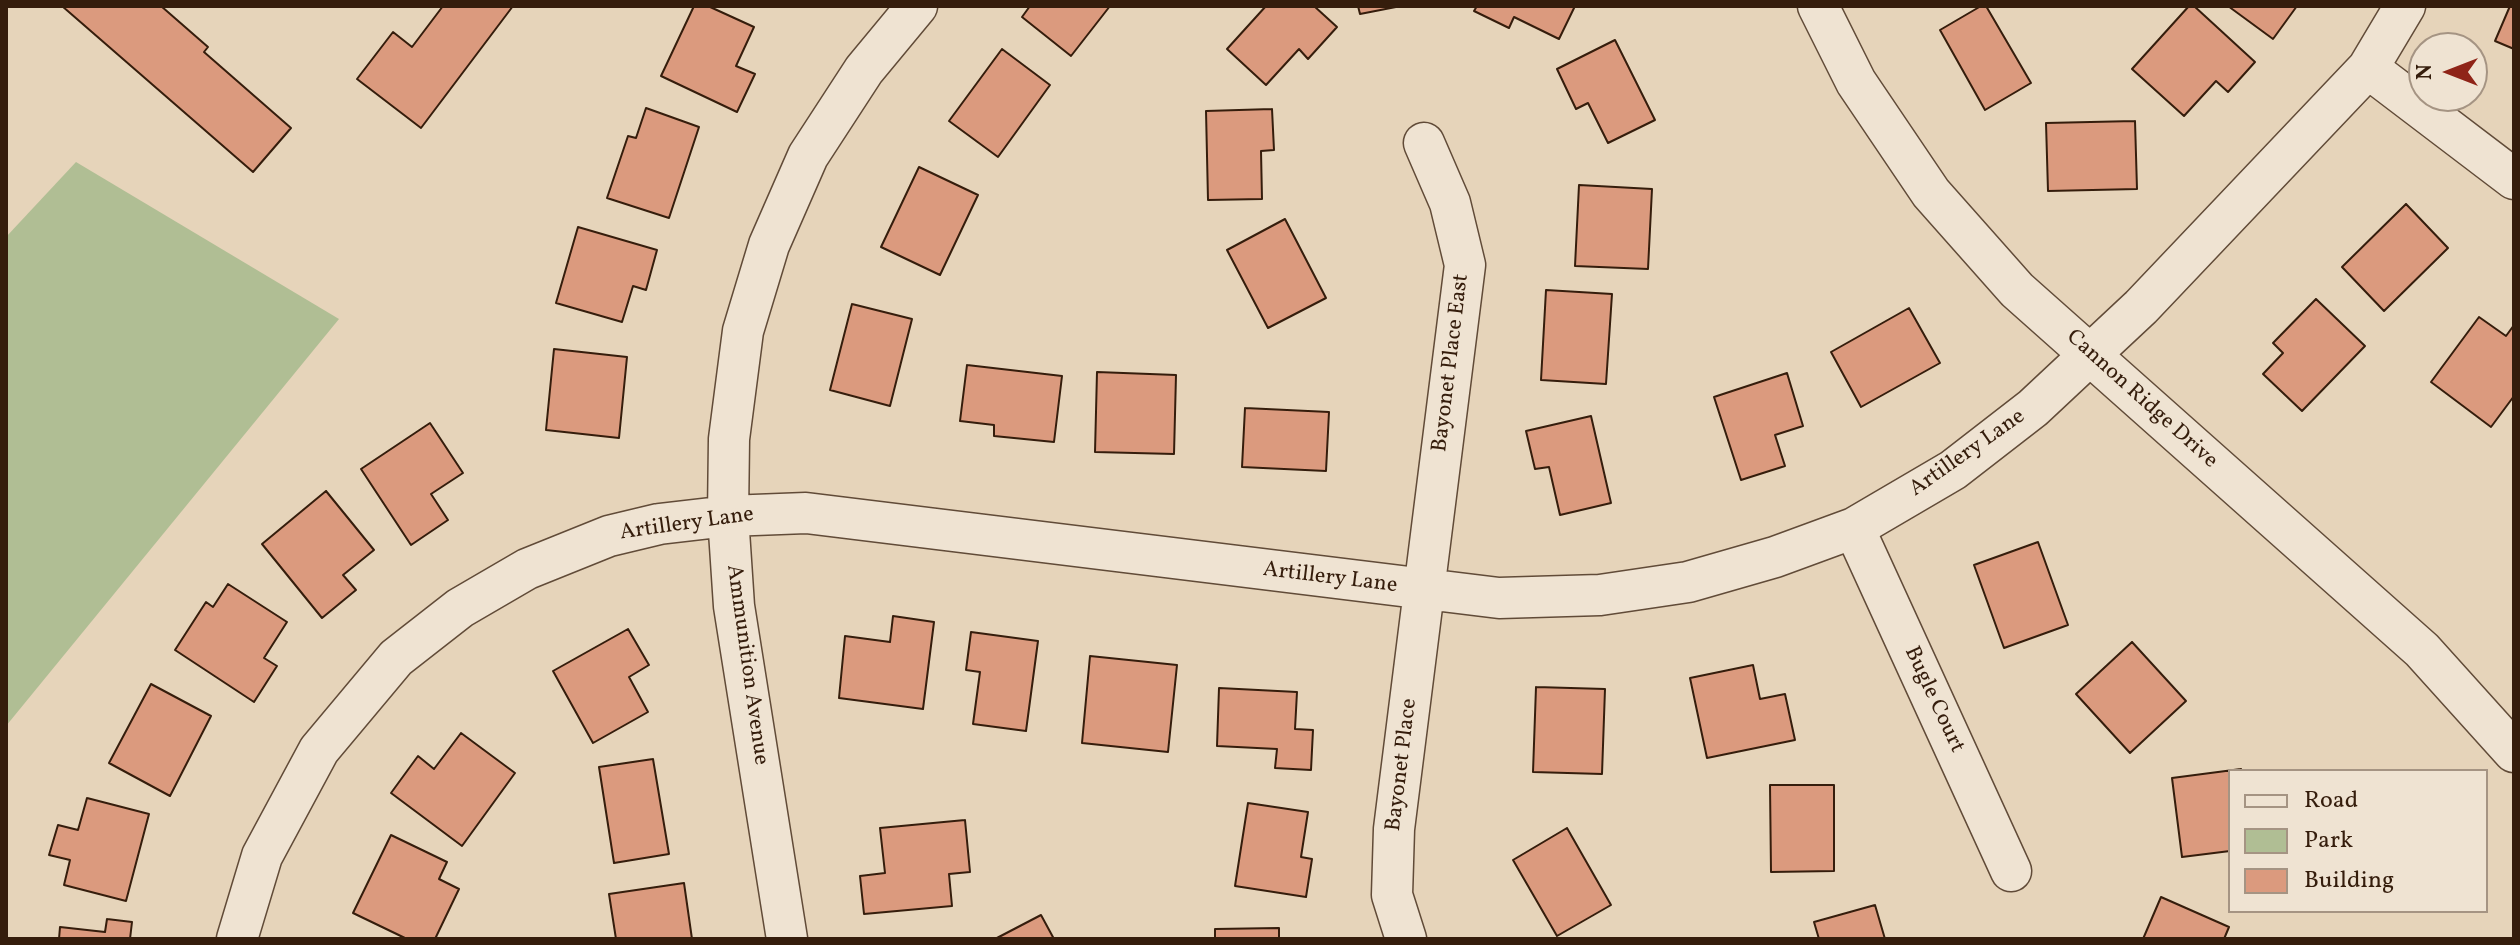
<!DOCTYPE html>
<html>
<head>
<meta charset="utf-8">
<style>
	body { margin:0 }
	#map { position:relative; width:2520px; height:945px; overflow:hidden; background:#e6d4ba; font-family:Vollkorn,serif }
	canvas { display:block }
	.frame { position:absolute; inset:0; border:8px solid #351d0c; pointer-events:none }
	.legend { position:absolute; left:2228px; top:769px; width:260px; height:144px; box-sizing:border-box; background:#efe3d2; border:2px solid #a59483; margin:0; padding:10px 14px; list-style:none; font-size:24px; color:#351d0c }
	.legend li { display:flex; align-items:center; gap:16px; height:40px }
	.legend b { width:40px; border:2px solid #a59483 }
	.north { position:absolute; left:2408px; top:32px; width:80px; height:80px; box-sizing:border-box; background:#efe3d2; border:2px solid #a59483; border-radius:50%; rotate:270deg; font-size:22px; font-weight:700; line-height:32px; text-align:center; color:#351d0c }
	.north::after { content:''; display:block; margin:auto; width:28px; height:36px; background:#8f2418; clip-path:polygon(50% 0,100% 100%,50% 72%,0 100%) }
</style>
</head>
<body>
<div id="map">
<canvas width="2520" height="945"></canvas>
<div class="frame"></div>
<ul class="legend">
<li><b style="height:10px;background:#efe3d2"></b>Road</li>
<li><b style="height:22px;background:#b0be94"></b>Park</li>
<li><b style="height:22px;background:#db9a7e"></b>Building</li>
</ul>
<div class="north">N</div>
</div>
<script>
const ctx = document.querySelector('canvas').getContext('2d');
ctx.lineJoin = 'round';
function fillPath(path, color) { ctx.fillStyle = color; ctx.fill(path, 'evenodd'); }
const shape = rows => new Path2D(rows.map(r => 'M' + r).join(''));
function trace(path, color, width, dash) { ctx.strokeStyle = color; ctx.lineWidth = width; ctx.lineCap = dash ? 'butt' : 'round'; ctx.setLineDash(dash || []); ctx.stroke(path); }
function write(font, color, halo, rows, align = 'center') {
  ctx.font = font + ' Vollkorn,serif'; ctx.lineWidth = 7; ctx.setLineDash([]); ctx.textBaseline = 'middle'; ctx.strokeStyle = halo; ctx.fillStyle = color; for (const [text, x, y, turn = 0] of rows) {
    ctx.save(); ctx.translate(x, y); ctx.rotate((+turn || 0) * Math.PI / 180); ctx.textAlign = isNaN(turn) ? turn : align; if (halo) ctx.strokeText(text, 0, 0); ctx.fillText(text, 0, 0); ctx.restore();
  }
}
fillPath(shape([
	[76,162,339,319,6,726,6,237]
]), '#b0be94');
const building = shape([
	[62,6,161,6,208,47,204,52,291,128,253,172,62,6],
	[443,6,513,6,421,128,357,79,393,32,412,47,443,6],
	[694,6,708,6,754,27,736,66,755,74,737,112,661,76,694,6],
	[1030,6,1110,6,1071,56,1022,17,1030,6],
	[1266,6,1314,6,1337,27,1308,59,1299,49,1266,85,1227,49,1266,6],
	[1358,6,1401,6,1360,14,1358,6],
	[1477,6,1575,6,1559,39,1514,17,1509,28,1474,11,1477,6],
	[1981,6,1986,6,2031,83,1985,110,1940,30,1981,6],
	[2189,6,2194,6,2255,62,2228,92,2216,81,2184,116,2132,69,2189,6],
	[2228,6,2297,6,2273,39,2228,6],
	[2510,6,2514,6,2514,49,2495,41,2510,6],
	[1615,40,1655,120,1608,143,1588,103,1576,109,1557,69,1615,40],
	[1002,49,1050,85,998,157,949,121,1002,49],
	[646,108,699,127,669,218,607,198,628,136,636,138,646,108],
	[1272,109,1274,150,1261,151,1262,199,1208,200,1206,111,1272,109],
	[2135,121,2137,189,2048,191,2046,123,2135,121],
	[919,167,978,195,940,275,881,247,919,167],
	[1579,185,1652,189,1648,269,1575,266,1579,185],
	[2406,204,2448,248,2384,311,2342,267,2406,204],
	[1285,219,1326,298,1268,328,1227,250,1285,219],
	[578,227,657,250,646,290,633,286,622,322,556,303,578,227],
	[1546,290,1612,294,1606,384,1541,380,1546,290],
	[2316,299,2365,346,2302,411,2263,374,2283,353,2273,343,2316,299],
	[852,304,912,319,890,406,830,390,852,304],
	[1909,308,1940,363,1861,407,1831,352,1909,308],
	[2479,317,2506,336,2514,325,2514,396,2491,427,2431,382,2479,317],
	[554,349,627,357,619,438,546,430,554,349],
	[967,365,1062,376,1054,442,994,436,994,425,960,421,967,365],
	[1097,372,1176,375,1174,454,1095,452,1097,372],
	[1787,373,1803,426,1775,435,1785,466,1741,480,1714,397,1787,373],
	[1245,408,1329,412,1326,471,1242,467,1245,408],
	[1591,416,1611,503,1560,515,1549,467,1535,469,1526,431,1591,416],
	[430,423,463,473,431,494,448,520,411,545,361,469,430,423],
	[326,491,374,550,343,575,356,590,322,618,262,544,326,491],
	[2038,542,2068,625,2004,648,1974,565,2038,542],
	[228,584,287,622,264,658,277,666,254,702,175,650,206,602,213,607,228,584],
	[893,616,934,622,923,709,839,698,845,636,890,642,893,616],
	[628,629,649,665,629,677,648,712,593,743,553,671,628,629],
	[971,632,1038,641,1026,731,973,724,980,672,966,670,971,632],
	[2132,642,2186,701,2130,753,2076,694,2132,642],
	[1090,656,1177,665,1168,752,1082,743,1090,656],
	[1753,665,1760,699,1785,694,1795,740,1707,758,1690,678,1753,665],
	[151,684,211,716,170,796,109,763,151,684],
	[1536,687,1605,689,1602,774,1533,772,1536,687],
	[1219,688,1297,692,1295,729,1313,730,1311,770,1275,768,1277,749,1217,746,1219,688],
	[461,733,515,773,462,846,391,793,418,756,434,769,461,733],
	[653,759,669,854,614,863,599,767,653,759],
	[2241,769,2242,771,2230,771,2230,851,2182,857,2172,778,2241,769],
	[1770,785,1834,785,1834,871,1771,872,1770,785],
	[87,798,149,814,126,901,64,885,70,860,49,855,58,825,78,830,87,798],
	[1248,803,1308,812,1301,857,1312,859,1306,897,1235,886,1248,803],
	[965,820,970,872,949,874,952,906,864,914,860,876,885,873,880,828,965,820],
	[1567,828,1611,905,1557,936,1513,860,1567,828],
	[391,835,447,862,439,879,459,889,435,939,407,939,353,913,391,835],
	[684,883,692,939,616,939,609,894,684,883],
	[2161,897,2229,927,2224,939,2143,939,2161,897],
	[1875,905,1885,939,1819,939,1814,922,1875,905],
	[1041,915,1054,939,995,939,1041,915],
	[107,919,132,922,130,939,59,939,60,927,105,932,107,919],
	[1279,928,1279,939,1215,939,1215,929,1279,928]
]);
fillPath(building, '#db9a7e');
trace(building, '#351d0c', 2);
const street = shape([
	[1818,6,1856,82,1931,193,2017,290,2422,650,2514,752],
	[2368,68,2514,179],
	[1854,528,2011,871],
	[237,939,262,856,319,750,396,658,460,608,527,569,609,536,659,524,728,516,806,513,1499,598,1600,595,1688,582,1775,557,1854,528,1953,470,2033,408,2141,307,2368,68,2405,6],
	[787,939,734,606,728,516,729,439,743,331,769,245,808,156,864,70,917,6],
	[1406,939,1392,895,1394,829,1465,265,1450,203,1424,143]
]);
trace(street, '#614b38', 43);
trace(street, '#efe3d2', 40);
write('22px', '#351d0c', '#efe3d2', [
	["Bayonet Place East",1452,363,-83],
	["Cannon Ridge Drive",2141,400,42],
	["Artillery Lane",1968,454,-35],
	["Artillery Lane",687,525,-8],
	["Artillery Lane",1330,579,7],
	["Ammunition Avenue",746,665,82],
	["Bugle Court",1933,700,65],
	["Bayonet Place",1403,765,-83]
]);
</script>
</body>
</html>
